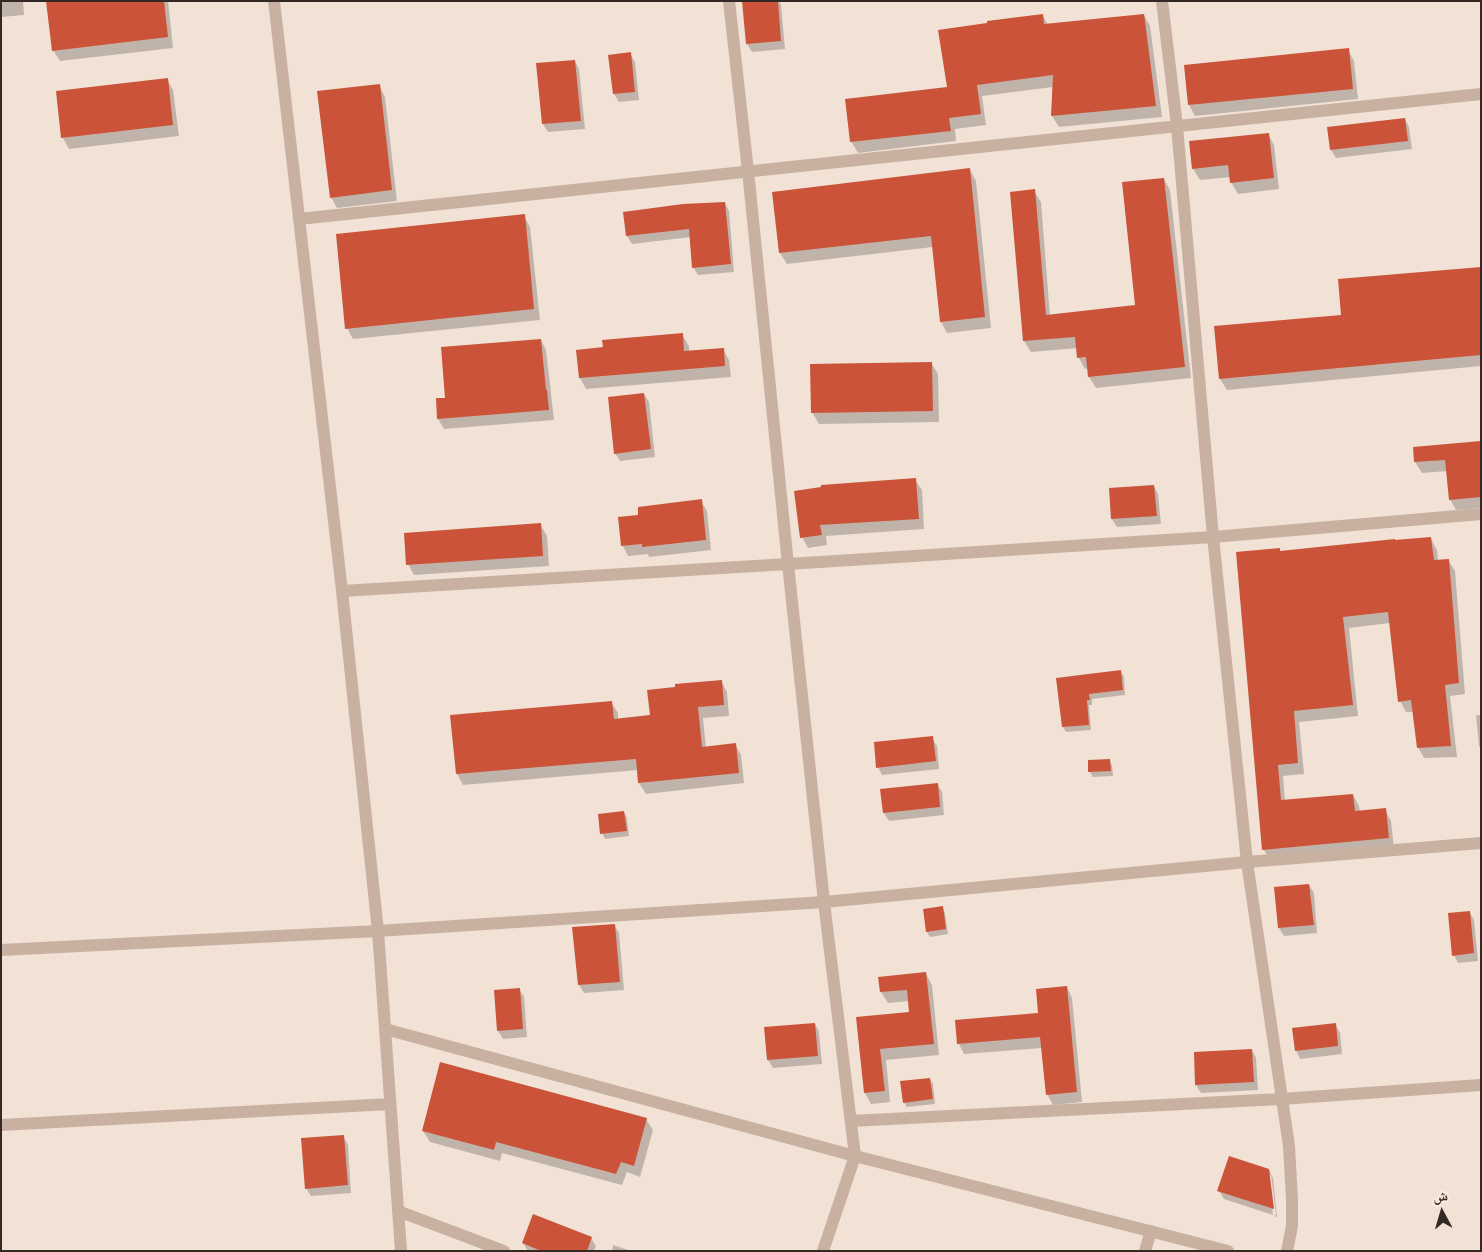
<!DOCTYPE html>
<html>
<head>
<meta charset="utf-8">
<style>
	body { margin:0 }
	#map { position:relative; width:1482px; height:1252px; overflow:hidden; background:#f1e2d5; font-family:"Fira Sans Condensed","Noto Naskh Arabic",sans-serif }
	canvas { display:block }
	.frame { position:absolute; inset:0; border:2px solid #332824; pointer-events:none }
	.north { position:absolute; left:1417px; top:1187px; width:50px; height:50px; -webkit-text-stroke:4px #f9ece1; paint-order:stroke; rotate:354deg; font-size:14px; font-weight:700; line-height:20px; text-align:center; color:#332824 }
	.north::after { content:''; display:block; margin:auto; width:18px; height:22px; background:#332824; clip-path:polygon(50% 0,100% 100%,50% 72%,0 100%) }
</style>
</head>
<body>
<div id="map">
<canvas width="1482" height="1252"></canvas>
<div class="frame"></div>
<div class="north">ش</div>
</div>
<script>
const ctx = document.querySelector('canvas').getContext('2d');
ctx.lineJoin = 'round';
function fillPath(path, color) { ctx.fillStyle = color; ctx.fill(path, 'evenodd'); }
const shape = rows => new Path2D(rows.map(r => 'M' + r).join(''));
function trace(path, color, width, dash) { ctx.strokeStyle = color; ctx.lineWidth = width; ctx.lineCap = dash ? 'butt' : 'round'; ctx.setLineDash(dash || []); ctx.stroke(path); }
fillPath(shape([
	[1,1,23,1,24,15,1,17],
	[47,1,168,1,173,48,60,61,53,50],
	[743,1,779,1,781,5,785,49,752,52,747,44],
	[1144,15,1150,26,1162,117,1059,127,1052,116,1053,87,982,96,986,125,955,129,956,141,858,153,851,141,948,88,989,24,1043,16,1048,25],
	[1348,50,1354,61,1358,99,1195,116,1189,105],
	[630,54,635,62,639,100,619,102,614,94],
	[575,61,579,69,585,129,548,132,543,124],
	[167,79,173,90,179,136,69,149,63,138],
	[379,85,385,97,397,201,337,208,331,197],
	[1405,119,1409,127,1412,149,1336,158,1331,150],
	[1268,134,1274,145,1279,189,1238,194,1231,182,1231,177,1200,180,1193,169],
	[970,170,976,181,991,328,947,333,941,322,933,247,787,264,780,253],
	[1164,179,1170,190,1191,378,1096,388,1089,377,1088,368,1085,369,1079,358,1078,348,1031,352,1024,341,1034,191,1041,202,1050,316,1136,306],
	[725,203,729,211,734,272,698,275,693,267,691,237,632,244,627,236,624,213],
	[524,216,530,227,540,320,353,339,347,328],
	[1481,268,1481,366,1227,390,1220,379,1342,317],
	[682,335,689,346,689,352,723,349,729,360,731,377,586,389,580,378,604,348],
	[541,340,546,350,554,420,444,429,438,419,446,399],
	[931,363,938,374,939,422,819,424,812,412],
	[644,394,649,402,655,457,620,461,615,453],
	[1481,442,1481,508,1456,510,1450,499,1448,471,1422,473,1415,462,1414,448],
	[915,480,922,490,924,529,826,536,827,545,808,548,802,537,796,492],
	[1154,486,1158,494,1161,524,1117,527,1112,519,1110,489],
	[701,501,707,511,711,550,649,557,648,554,628,556,623,546,620,518,640,516],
	[540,524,547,536,549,566,414,575,408,564],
	[1431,539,1437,550,1438,561,1448,560,1455,571,1465,694,1450,696,1457,757,1424,758,1418,747,1414,712,1406,712,1400,701,1390,623,1349,628,1358,716,1299,722,1304,774,1283,776,1285,801,1353,795,1359,806,1360,812,1385,809,1391,821,1394,849,1270,861,1264,850,1279,549,1281,552],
	[1121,672,1124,677,1125,695,1092,699,1092,705,1089,705,1091,730,1066,732,1063,727,1058,679],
	[721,681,727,692,729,716,703,718,706,748,735,744,741,755,744,783,646,794,639,783,638,770,463,785,457,774,452,716,611,702,618,713,618,720,651,716],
	[1476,715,1481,715,1481,750,1479,746],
	[932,738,937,746,939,769,882,775,878,767],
	[1109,760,1112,765,1113,776,1093,777,1090,772,1089,761],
	[937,784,942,792,944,815,889,821,884,813],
	[624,812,627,818,629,836,605,839,602,833],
	[1309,885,1314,893,1317,933,1284,936,1279,928,1275,889],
	[942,908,945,913,948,934,930,937,927,932,924,910],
	[1469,912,1474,920,1478,961,1458,963,1454,955],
	[614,925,619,933,624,990,584,993,579,985,574,928],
	[926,974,932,985,939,1055,886,1060,890,1102,871,1104,865,1093,857,1018,910,1013,909,1001,888,1003,881,992],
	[1067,987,1072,998,1082,1102,1053,1105,1047,1094,1042,1048,964,1054,959,1044,1039,1014],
	[519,989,524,997,527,1037,503,1039,498,1031,495,991],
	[815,1024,819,1032,822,1064,773,1068,768,1060],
	[1335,1024,1340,1033,1342,1054,1300,1059,1296,1050],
	[1252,1050,1256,1058,1258,1090,1201,1093,1196,1085],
	[930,1079,933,1084,935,1104,907,1107,904,1102],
	[646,1119,653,1130,640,1177,627,1172,622,1185,502,1153,500,1161,430,1142,423,1131],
	[343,1136,348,1145,351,1193,311,1196,306,1188],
	[1269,1170,1273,1178,1277,1217,1274,1216,1276,1215,1271,1175,1269,1175,1273,1215,1224,1199,1219,1191],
	[591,1238,596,1246,594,1251,528,1251,523,1243],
	[613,1245,631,1251,612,1251]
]), '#0003');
fillPath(shape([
	[46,1,164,1,168,37,52,51],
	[742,1,778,1,781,41,746,44],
	[1043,14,1044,24,1144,14,1156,106,1051,116,1053,75,977,85,981,114,949,118,951,131,850,142,845,99,947,87,938,30,987,23,987,21],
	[1349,48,1353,89,1188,105,1184,65],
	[631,52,635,92,613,94,608,55],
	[575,60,581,121,542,124,536,63],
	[168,78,173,125,61,138,56,91],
	[380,84,392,190,330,198,317,91],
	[1405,118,1408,141,1330,150,1327,127],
	[1269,133,1274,178,1230,183,1228,165,1192,169,1189,141],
	[970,168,985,317,940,322,931,236,779,253,772,192],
	[1164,178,1185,367,1088,377,1086,357,1077,358,1075,337,1023,341,1010,192,1035,189,1046,315,1135,305,1122,182],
	[725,202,731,264,692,268,689,229,626,236,623,212,683,204],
	[525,214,534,309,345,329,336,234],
	[1481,267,1481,355,1219,379,1214,326,1341,315,1338,279],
	[683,333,684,351,724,348,725,366,579,378,576,350,603,347,602,340],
	[541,339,546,390,547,390,549,410,437,419,436,398,445,398,441,347],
	[932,362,933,411,811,413,810,364],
	[644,393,651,449,614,454,608,397],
	[1481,441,1481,497,1449,500,1445,460,1414,462,1413,447],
	[916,478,919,519,820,525,822,535,800,538,794,491,821,487,821,485],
	[1154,485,1157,516,1111,519,1109,488],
	[702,499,706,540,642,547,642,544,621,546,618,517,638,515,638,507],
	[541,523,543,556,406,565,404,533],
	[1431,537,1434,560,1449,559,1459,683,1445,685,1451,746,1417,748,1411,700,1398,702,1388,612,1343,617,1353,705,1294,711,1298,763,1278,765,1281,800,1353,794,1355,811,1386,808,1389,838,1262,850,1236,552,1280,548,1280,551,1395,539,1395,540],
	[1121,670,1123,690,1089,694,1090,700,1087,700,1089,725,1062,727,1056,678],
	[722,680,724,705,698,707,702,747,736,743,739,773,638,783,636,759,456,774,450,715,612,701,614,719,650,715,647,690,675,687,675,684],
	[933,736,936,761,876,768,874,742],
	[1110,759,1111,771,1088,772,1088,760],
	[938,783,940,807,883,813,880,789],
	[624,811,627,831,600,834,598,814],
	[1309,884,1314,925,1278,928,1274,887],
	[943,906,946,929,926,932,923,909],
	[1470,911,1474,953,1452,956,1448,913],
	[615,924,620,982,578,985,572,927],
	[926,972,934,1044,880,1049,885,1091,864,1093,856,1017,909,1012,907,990,880,992,878,977],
	[1067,986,1077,1092,1046,1095,1040,1037,957,1044,955,1020,1038,1013,1036,989],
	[520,988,523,1029,497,1031,494,990],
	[815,1023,818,1056,767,1060,764,1027],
	[1336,1023,1338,1046,1295,1051,1292,1028],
	[1252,1049,1254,1082,1195,1085,1194,1052],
	[440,1062,647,1118,634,1166,621,1162,616,1174,496,1142,494,1150,422,1131],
	[930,1078,933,1099,903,1103,900,1081],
	[344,1135,348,1185,305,1189,301,1138],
	[1229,1156,1269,1169,1274,1209,1217,1191],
	[533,1214,592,1237,587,1251,541,1251,522,1243]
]), '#ca533a');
trace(shape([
	[274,1,342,591,378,931,401,1251],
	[729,1,748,171,788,564,824,902,855,1156,823,1251],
	[299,219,1481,94],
	[342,591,788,564,1213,537,1481,514],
	[1,950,378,931,824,902,1247,862,1213,537,1177,126,1162,1],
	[385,1029,855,1156,1228,1251],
	[851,1121,1281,1099,1481,1085],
	[1,1125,390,1104],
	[398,1211,504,1251],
	[1145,1251,1151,1231],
	[1287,1251,1292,1226,1292,1200,1289,1146,1247,862,1481,843]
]), '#c9b1a1', 12);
</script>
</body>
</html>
